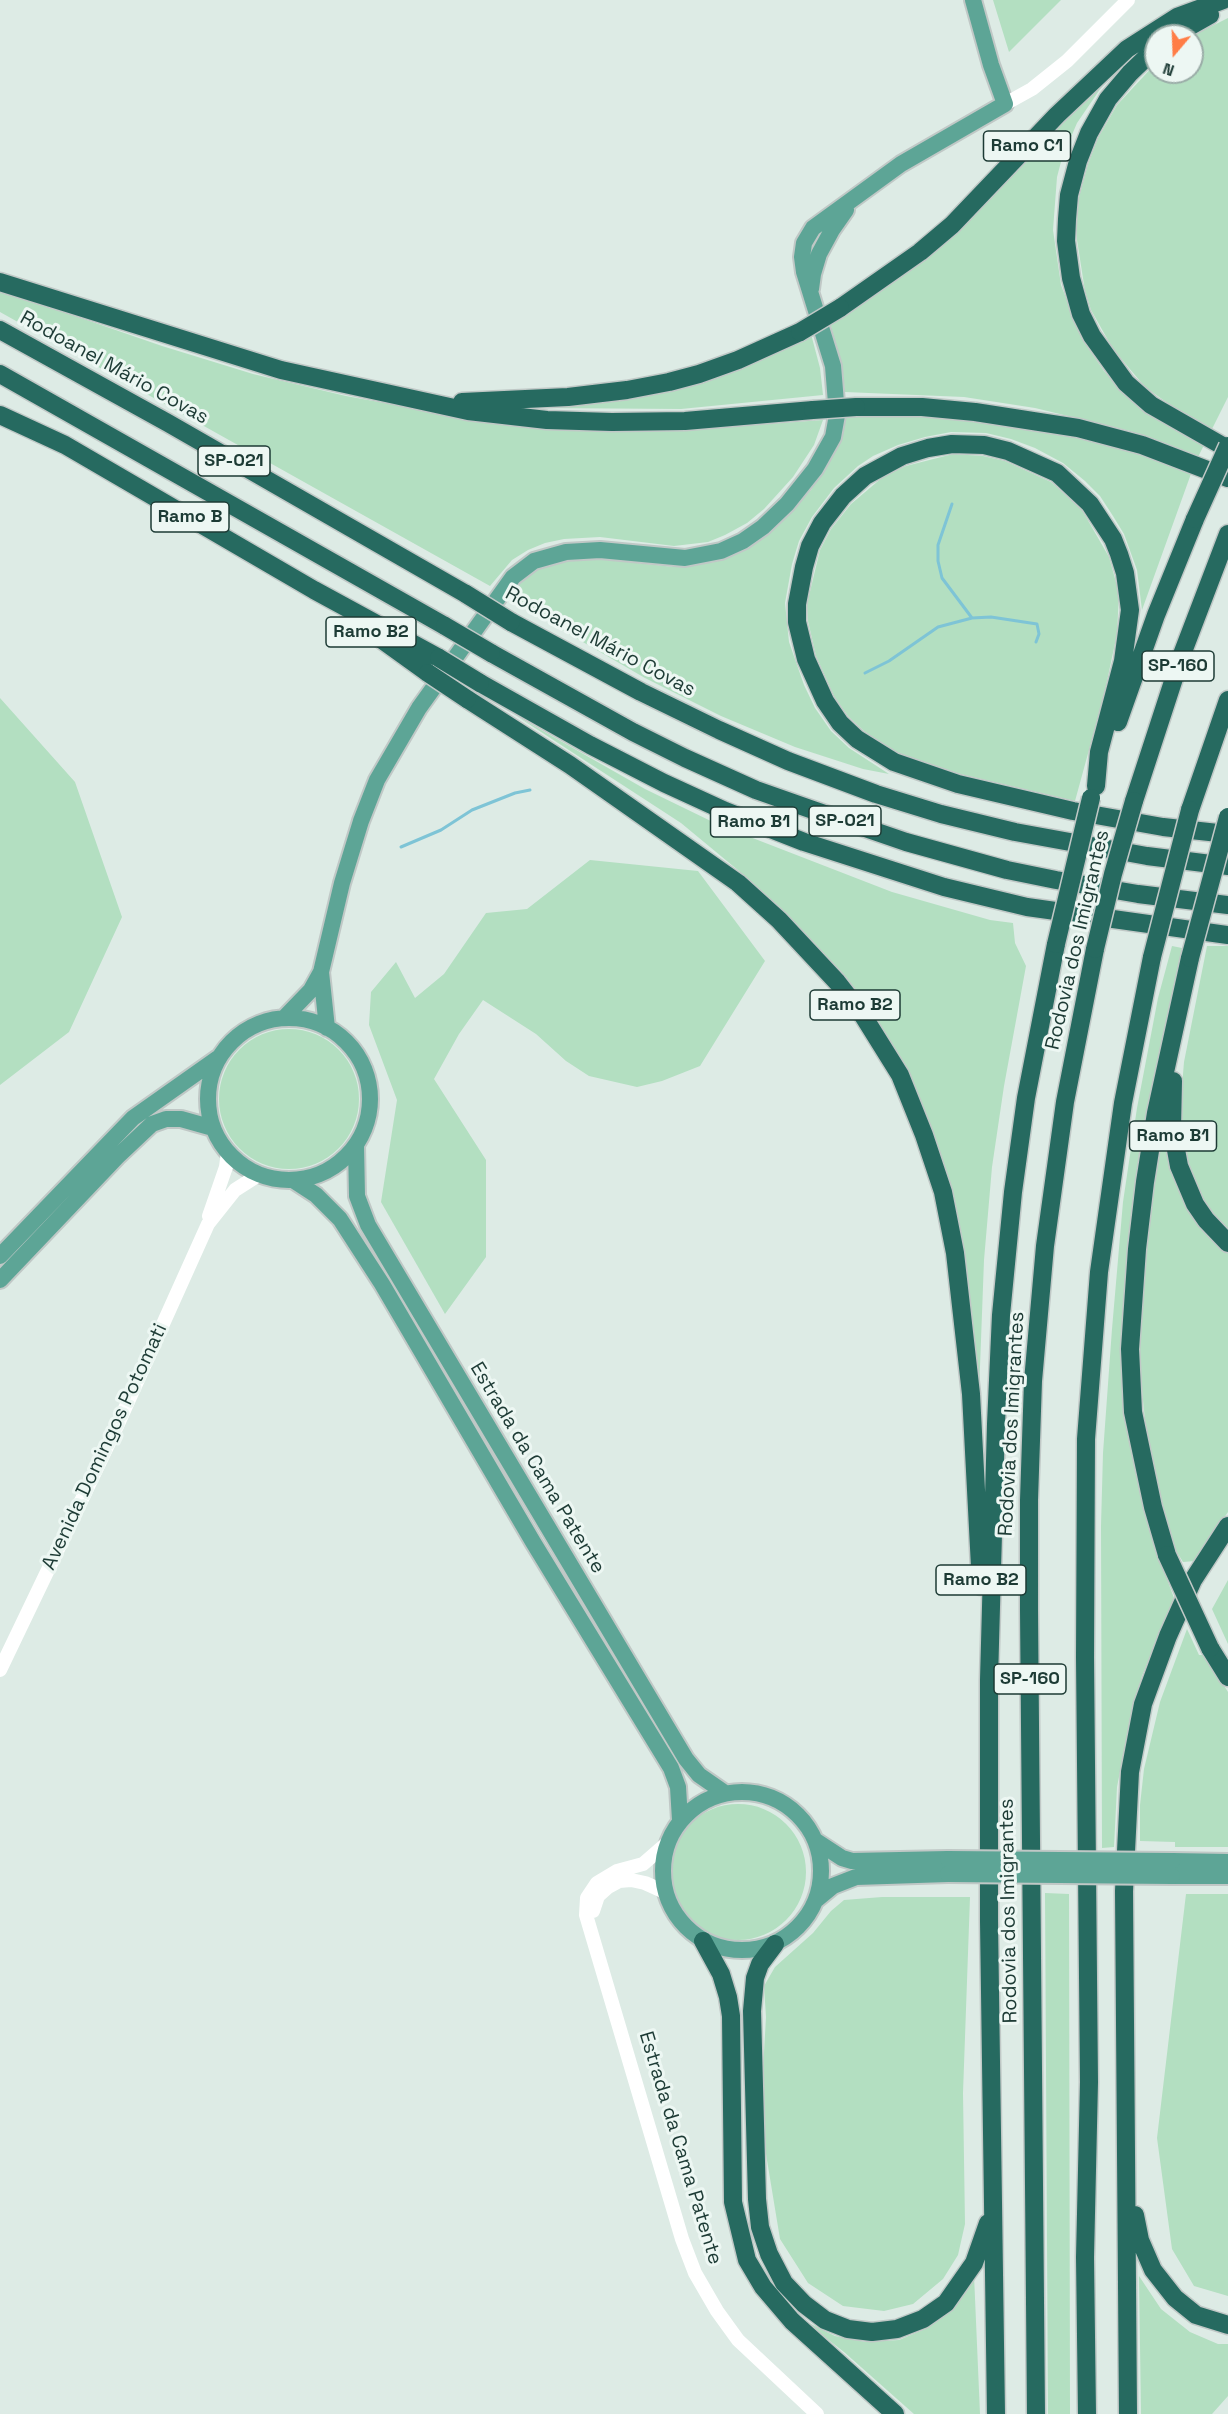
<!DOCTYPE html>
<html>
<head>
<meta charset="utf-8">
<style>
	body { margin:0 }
	#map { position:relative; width:1228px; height:2414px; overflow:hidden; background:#ddebe5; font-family:"Space Grotesk",sans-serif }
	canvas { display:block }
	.north { position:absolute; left:1144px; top:24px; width:60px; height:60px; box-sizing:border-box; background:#edf7f3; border:2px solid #9aaca7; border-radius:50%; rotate:199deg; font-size:16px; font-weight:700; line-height:24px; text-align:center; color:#1d3b35 }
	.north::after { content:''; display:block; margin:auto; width:21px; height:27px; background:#ff7d46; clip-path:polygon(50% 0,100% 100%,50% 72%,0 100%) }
</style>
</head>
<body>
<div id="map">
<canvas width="1228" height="2414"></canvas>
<div class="north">N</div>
</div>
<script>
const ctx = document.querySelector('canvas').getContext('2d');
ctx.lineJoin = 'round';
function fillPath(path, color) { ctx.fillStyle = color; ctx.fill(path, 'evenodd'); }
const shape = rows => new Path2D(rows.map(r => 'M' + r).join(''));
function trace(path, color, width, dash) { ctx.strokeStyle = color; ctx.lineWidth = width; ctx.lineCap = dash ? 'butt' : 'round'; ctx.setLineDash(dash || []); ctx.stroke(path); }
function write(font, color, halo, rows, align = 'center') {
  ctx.font = font + ' "Space Grotesk",sans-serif'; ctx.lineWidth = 6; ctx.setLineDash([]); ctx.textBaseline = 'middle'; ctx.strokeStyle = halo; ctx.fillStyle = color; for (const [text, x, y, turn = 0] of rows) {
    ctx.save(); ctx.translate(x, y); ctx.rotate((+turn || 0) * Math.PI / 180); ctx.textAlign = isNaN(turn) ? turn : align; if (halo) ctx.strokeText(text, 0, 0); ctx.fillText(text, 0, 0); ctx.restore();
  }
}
fillPath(shape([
	[993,0,1061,0,1009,52],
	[1228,18,1228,397,1212,429,1176,409,1145,387,1113,349,1091,310,1085,291,1077,240,1077,220,1079,197,1088,164,1098,138,1117,105,1156,63,1156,72,1192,72,1192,36],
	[1109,76,1077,123,1062,158,1057,177,1053,230,1061,285,1082,339,1104,371,1117,385,1157,419,1205,443,1198,457,1130,431,1035,408,964,397,845,392,842,364,830,323,884,288,959,229,1012,176,1060,120],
	[0,290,162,346,253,374,346,396,440,413,635,430,683,430,823,420,814,445,793,477,764,509,747,523,725,535,708,542,674,546,600,537,564,539,545,543,528,550,512,560,490,586,0,312],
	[811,334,820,368,823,395,681,409,539,408,623,400,678,388],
	[921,414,974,419,1077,435,1140,452,1192,471,1142,610,1137,570,1124,534,1113,516,1100,496,1085,481,1063,463,1035,448,1011,439,986,433,951,432,925,437,898,445,873,456,858,466,834,488,812,517,799,541,792,564,785,603,789,642,804,685,815,708,831,731,849,748,889,774,863,769,795,747,721,716,645,678,507,598,526,577,538,569,567,561,599,559,674,567,715,562,734,555,759,541,779,525,811,490,833,455,841,438,846,415],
	[953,454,983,456,1005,461,1051,482,1082,510,1109,557,1119,593,1117,634,1104,695,1075,801,960,774,898,753,884,745,864,731,848,716,834,696,816,656,808,621,807,604,820,550,831,529,851,504,884,476,906,466],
	[0,698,75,782,122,917,69,1032,0,1085],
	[515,715,645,789,719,825,892,892,990,920,1013,923,1015,943,1026,966,1004,1086,992,1167,984,1260,978,1420,967,1296,907,1074,878,1021,840,970,739,871,681,823],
	[590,860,698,871,765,961,700,1066,662,1081,637,1087,589,1076,566,1061,536,1034,483,1000,459,1034,434,1079,486,1160,486,1257,445,1314,381,1202,397,1100,369,1025,371,992,396,962,415,998,444,974,486,913,527,909],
	[1172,946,1182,948,1154,1088,1124,1326,1164,1571,1174,1598,1142,1676,1132,1710,1117,1787,1114,1847,1102,1848,1101,1526,1103,1453,1112,1329,1123,1202,1137,1108,1158,998],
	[1207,946,1228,946,1228,1231,1214,1217,1195,1187,1183,1153,1179,1123,1184,1062],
	'219 1099a70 70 0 1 1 140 0a70 70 0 1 1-140 0Z',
	[1167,1088,1165,1125,1228,1249,1228,1512,1195,1561,1183,1562,1175,1549,1159,1499,1146,1430,1139,1360,1141,1266],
	[1228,1580,1228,1644,1212,1609],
	[1187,1629,1199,1655,1204,1655,1228,1692,1228,1847,1175,1847,1175,1842,1140,1841,1140,1805,1144,1769,1160,1702],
	'670 1872a68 68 0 1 1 136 0a68 68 0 1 1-136 0Z',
	[1045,1893,1069,1894,1070,2414,1048,2414],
	[1186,1894,1228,1894,1228,2296,1194,2286,1172,2249,1157,2138],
	[882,1897,970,1897,963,2093,965,2224,958,2255,943,2279,913,2304,884,2311,843,2306,808,2283,780,2239,766,2154,762,2088,766,2017,764,1986,775,1967,813,1933,831,1911,844,1900],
	[974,2275,980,2414,914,2414,844,2352,803,2320,835,2336,866,2342,899,2340,925,2329,948,2311],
	[1139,2276,1161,2309,1190,2332,1218,2344,1228,2344,1228,2396,1212,2414,1141,2414]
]), '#b3dfc1');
trace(shape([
	[952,504,938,545,938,561,942,578,972,618],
	[865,673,889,661,938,627,972,618,991,617,1037,624,1039,634,1036,642],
	[401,847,441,830,472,810,515,793,530,790]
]), '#7ec4d6', 3);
const major = shape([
	[811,289,813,274,819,254,832,230,846,210],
	[321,972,327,1028],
	[284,1018,311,990,321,972,342,883,361,821,377,780,419,708,513,577,534,561,566,552,600,550,685,558,721,551,743,541,763,527,787,504,815,469,833,437,837,415,833,366,804,272,802,257,804,243,813,228,901,164,1005,104,991,65,973,0],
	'208 1099a81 81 0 1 1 162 0a81 81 0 1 1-162 0Z',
	[356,1145,357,1196,368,1225,686,1759,699,1775,725,1793],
	[293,1180,316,1195,340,1219,382,1284,533,1542,671,1768,678,1787,680,1820],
	[0,1256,133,1118,218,1058],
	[0,1280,117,1157,152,1124,166,1119,181,1119,213,1128],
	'663 1871a79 79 0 1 1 158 0a79 79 0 1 1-158 0Z',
	[816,1841,842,1858,852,1861,948,1859],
	[1172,1861,1228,1862],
	[1172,1876,1228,1876],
	[816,1900,833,1886,856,1877,948,1874]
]);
const highway = shape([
	[1173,36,1210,15],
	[1156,48,1130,73,1108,99,1089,133,1078,161,1069,195,1067,219,1066,241,1071,278,1081,314,1092,336,1126,383,1151,405,1228,449],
	[0,282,281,370,468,411,547,420,612,422,685,421,813,410],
	[840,308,920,252,952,225,1057,115,1127,49,1177,17,1223,0],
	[0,330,168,423,466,594],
	[0,374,445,626],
	[462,402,568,397,627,390,669,382,699,374,738,360,800,332],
	[856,407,922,407,975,412,1078,428,1142,445,1228,478],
	[0,415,65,445,314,590,439,658],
	[511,622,641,692,719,730,788,761,876,794,941,814,1015,832,1147,856,1228,866],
	[371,632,428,673],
	[491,653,633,732,685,758,756,790,813,810,906,842,1007,870,1056,880,1138,894,1228,905],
	[480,683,590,745,664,783,725,811,804,842,944,887,1027,907,1228,935],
	[467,699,570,765,738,883,779,920,837,982,862,1014,900,1075,924,1135,943,1192,955,1253,971,1394,981,1586],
	[1118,722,1156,615,1195,519],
	[1096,786,1099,752,1123,661,1130,610,1125,573,1119,554,1113,539,1090,504,1057,473,1008,451,984,445,952,444,928,448,902,456,865,476,843,496,822,523,810,546,804,567,797,604,797,622,806,659,825,701,840,723,857,739,894,762,958,784,1073,811,1163,827,1228,834],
	[1134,801,1181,657,1228,534],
	[1190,810,1228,700],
	[1173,1081,1172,1128,1179,1166,1195,1204,1206,1220,1228,1243],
	[1167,1555,1153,1507,1133,1412,1130,1349,1137,1249,1145,1182,1156,1113,1190,958],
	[1210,1648,1228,1677],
	[703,1941,721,1974,728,1997,731,2016,733,2202,747,2260,763,2287,792,2321,895,2414],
	[775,1944,760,1964,755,1978,752,2011,757,2199,760,2227,769,2254,784,2283,804,2304,825,2320,848,2329,872,2332,897,2329,923,2319,946,2303,974,2263,988,2223],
	[1135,2215,1140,2240,1153,2270,1175,2298,1196,2315,1228,2325],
	[996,2414,989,1921,989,1680,996,1424,1001,1315,1013,1192,1026,1098,1056,944],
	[1036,2414,1029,1610,1029,1500,1033,1381,1045,1246,1065,1102,1095,949],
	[1087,2414,1085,2257,1089,2082,1085,1657,1086,1439,1099,1272,1123,1103,1152,957],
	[1128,2414,1124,1891,1130,1772,1143,1704,1168,1636,1193,1580,1228,1526]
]);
trace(major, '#c0c8c6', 20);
trace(highway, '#c0c8c6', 21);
trace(shape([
	[1005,104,1032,89,1067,61,1128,0],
	[209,1216,226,1167,228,1152],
	[0,1670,118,1424,208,1224,235,1190,260,1174],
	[666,1844,643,1864,617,1871,597,1883,587,1898,586,1915,682,2239,695,2273,717,2311,738,2340,817,2414],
	[593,1911,598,1896,608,1887,619,1881,631,1880,645,1883,665,1892]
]), '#fff', 14);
trace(major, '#5da596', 16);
trace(highway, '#266a60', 18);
const majorBridge = shape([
	[948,1859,1172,1861],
	[948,1874,1172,1876]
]);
const highwayBridge = shape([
	[800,332,840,308],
	[813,410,856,407],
	[1195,519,1228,446],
	[466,594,511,622],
	[445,626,491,653],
	[439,658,480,683],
	[428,673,467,699],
	[1056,944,1091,798],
	[1095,949,1113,874,1134,801],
	[1152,957,1190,810],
	[1190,958,1228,817],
	[1167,1555,1210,1648]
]);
trace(majorBridge, '#c0c8c6', 20, []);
trace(highwayBridge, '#c0c8c6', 21, []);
trace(majorBridge, '#5da596', 16);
trace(highwayBridge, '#266a60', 18);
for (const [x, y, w] of [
	[1027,146,87],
	[234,461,72],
	[190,517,78],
	[371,632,90],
	[1178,666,72],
	[845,821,72],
	[754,822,87],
	[855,1005,90],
	[1173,1136,87],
	[981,1580,90],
	[1030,1679,72]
]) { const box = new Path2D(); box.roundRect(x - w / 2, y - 15, w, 30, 4.5); ctx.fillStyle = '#edf7f3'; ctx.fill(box); trace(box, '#1d3b35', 1.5); }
write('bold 18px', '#1d3b35', null, [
	["Ramo C1",1027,146],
	["SP-021",234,461],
	["Ramo B",190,517],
	["Ramo B2",371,632],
	["SP-160",1178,666],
	["SP-021",845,821],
	["Ramo B1",754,822],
	["Ramo B2",855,1005],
	["Ramo B1",1173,1136],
	["Ramo B2",981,1580],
	["SP-160",1030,1679]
]);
write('20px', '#1d3b35', '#edf7f3', [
	["Rodoanel Mário Covas",114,368,29],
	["Rodoanel Mário Covas",600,642,28],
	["Rodovia dos Imigrantes",1078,940,-77],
	["Rodovia dos Imigrantes",1012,1424,-87],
	["Avenida Domingos Potomati",105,1447,-65],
	["Estrada da Cama Patente",537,1468,59],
	["Rodovia dos Imigrantes",1009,1911,-91],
	["Estrada da Cama Patente",680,2148,73]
]);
</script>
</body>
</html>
